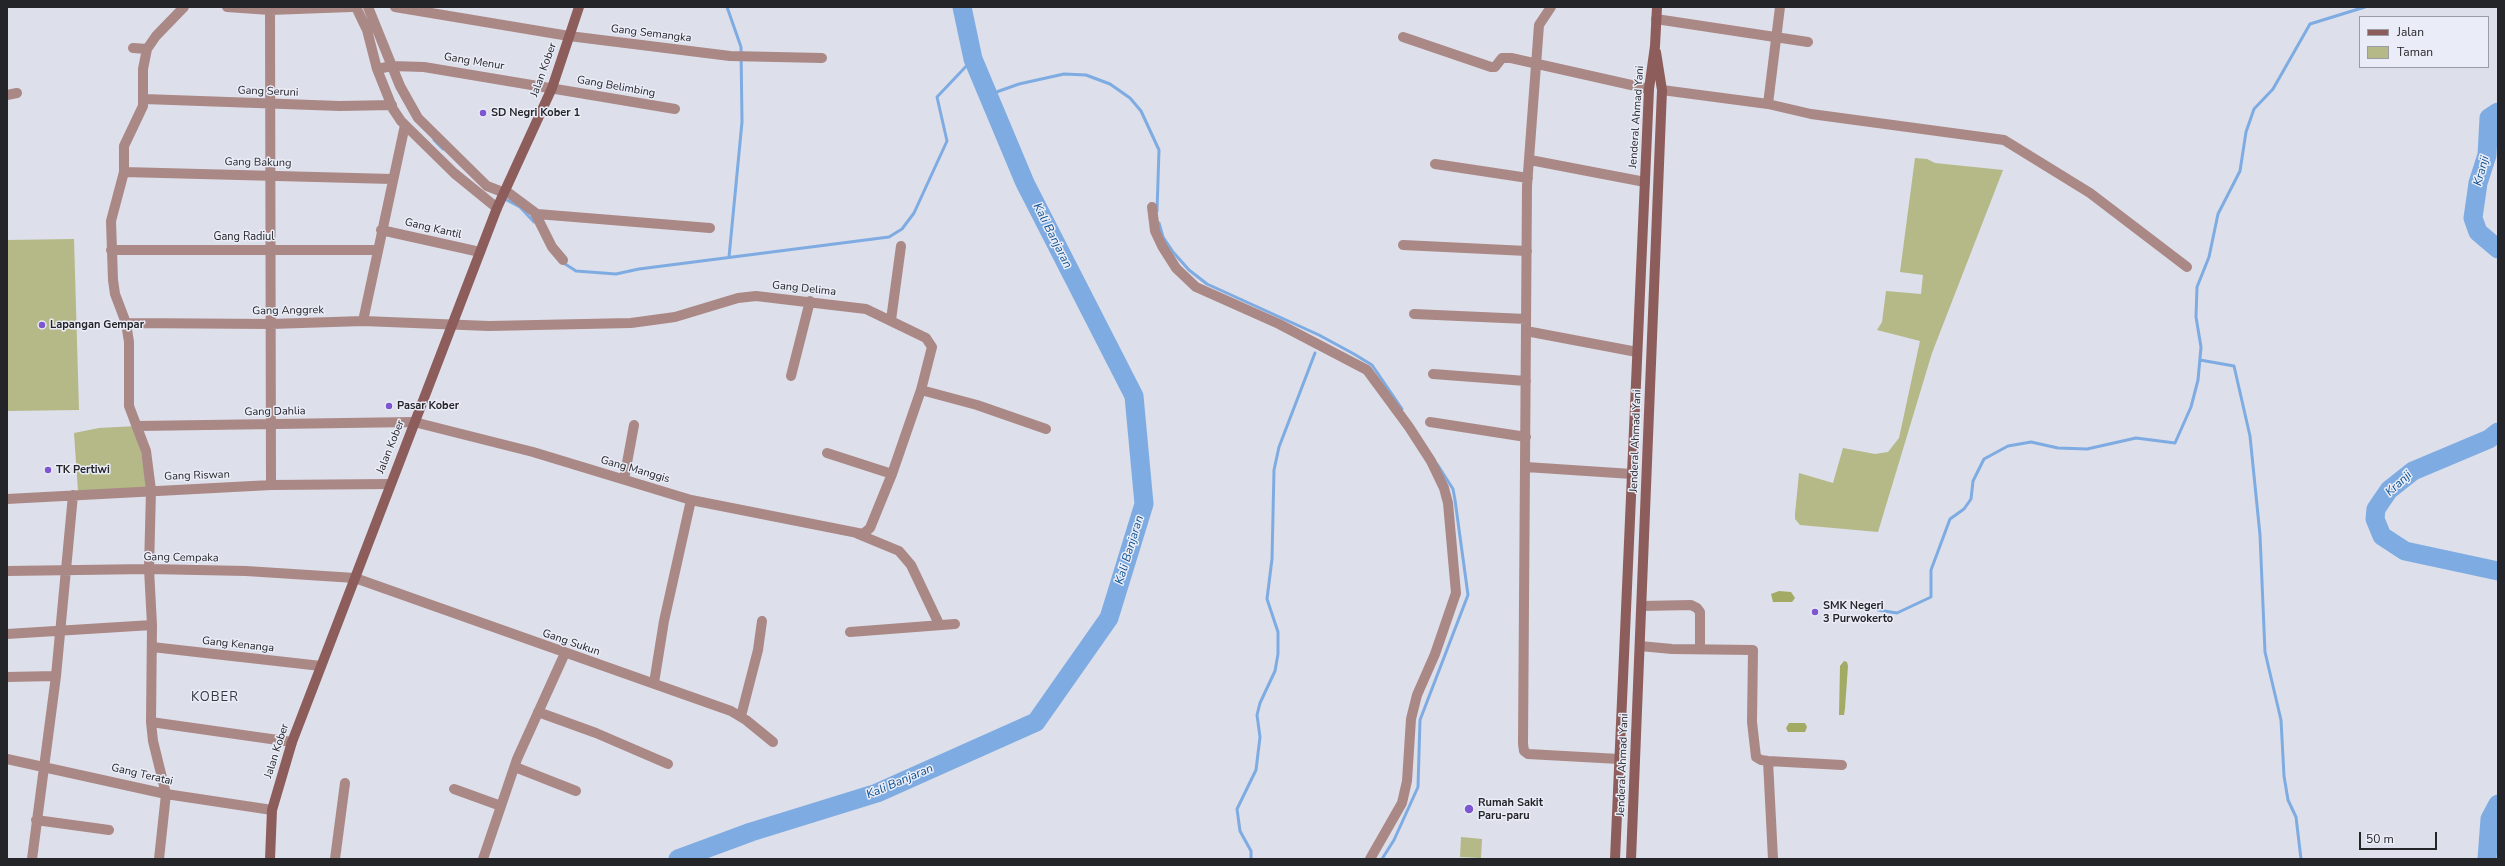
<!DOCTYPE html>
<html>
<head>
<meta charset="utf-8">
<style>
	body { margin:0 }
	#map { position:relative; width:2505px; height:866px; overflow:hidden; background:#dddfea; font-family:"Nunito Sans",sans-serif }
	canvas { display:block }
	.frame { position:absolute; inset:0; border:8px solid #242529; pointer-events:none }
	.legend { position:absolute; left:2359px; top:16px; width:130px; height:52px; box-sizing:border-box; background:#eaedf7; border:1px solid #9b9da5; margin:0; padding:5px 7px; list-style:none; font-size:12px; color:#242529 }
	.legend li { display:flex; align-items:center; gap:8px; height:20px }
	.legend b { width:20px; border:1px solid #9b9da5 }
	.scale { position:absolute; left:2359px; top:832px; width:78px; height:18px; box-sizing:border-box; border:2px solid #242529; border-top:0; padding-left:5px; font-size:12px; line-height:14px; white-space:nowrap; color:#242529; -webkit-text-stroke:3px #eaedf7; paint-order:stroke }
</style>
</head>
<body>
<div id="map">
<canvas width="2505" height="866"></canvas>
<div class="frame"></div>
<ul class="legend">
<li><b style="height:5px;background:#8d5d5c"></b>Jalan</li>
<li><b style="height:11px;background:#b4b987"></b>Taman</li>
</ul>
<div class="scale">50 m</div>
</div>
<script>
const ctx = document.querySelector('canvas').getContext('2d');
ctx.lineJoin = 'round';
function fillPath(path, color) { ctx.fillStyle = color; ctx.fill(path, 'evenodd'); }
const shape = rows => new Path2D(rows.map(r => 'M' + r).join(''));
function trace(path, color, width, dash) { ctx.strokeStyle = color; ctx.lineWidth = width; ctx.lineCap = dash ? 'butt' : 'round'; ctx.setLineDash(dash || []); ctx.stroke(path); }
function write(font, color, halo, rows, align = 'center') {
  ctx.font = font + ' "Nunito Sans",sans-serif'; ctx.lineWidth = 3; ctx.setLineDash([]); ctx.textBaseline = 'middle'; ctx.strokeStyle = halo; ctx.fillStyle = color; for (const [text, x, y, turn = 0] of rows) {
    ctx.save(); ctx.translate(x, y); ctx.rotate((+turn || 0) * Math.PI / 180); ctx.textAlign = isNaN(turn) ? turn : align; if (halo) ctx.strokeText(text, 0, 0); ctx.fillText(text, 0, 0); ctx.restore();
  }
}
fillPath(shape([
	[1915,158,1927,159,1935,163,2003,170,1932,353,1878,532,1800,525,1795,519,1795,514,1799,473,1833,483,1843,448,1875,454,1888,452,1899,438,1920,341,1877,330,1882,322,1886,291,1921,294,1923,275,1900,272],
	[74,239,79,410,7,411,7,240],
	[137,426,147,491,78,491,74,433,99,428],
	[1461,837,1482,839,1481,858,1460,857]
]), '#b4b987');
fillPath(shape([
	[1779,591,1791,592,1795,598,1792,602,1773,602,1771,594],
	[1844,661,1847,662,1848,666,1845,708,1844,715,1839,715,1840,666],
	[1789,723,1805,723,1807,727,1805,732,1788,732,1786,728]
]), '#a3aa64');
trace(shape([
	[727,7,741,47,742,122,729,257],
	[988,95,1019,84,1064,74,1086,75,1110,84,1130,98,1141,111,1159,150,1157,211],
	[434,140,443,149],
	[503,198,520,207,534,222],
	[1159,223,1163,237,1173,252,1189,270,1207,284,1319,335,1354,354,1372,365,1402,409],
	[562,262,576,271,616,274,639,269,889,237,902,229,914,213,947,141,937,97,973,59],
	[2200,360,2234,366,2250,436,2260,535,2265,652,2281,720,2284,776,2288,800,2296,817,2301,859],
	[1878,610,1897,613,1931,597,1931,570,1950,519,1964,509,1971,499,1973,481,1984,459,2008,446,2031,442,2058,448,2087,449,2136,438,2175,443,2191,407,2198,380,2201,347,2196,317,2197,287,2209,257,2218,214,2240,171,2246,132,2254,109,2273,89,2310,24,2365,7],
	[1251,859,1251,851,1240,831,1237,809,1256,770,1260,737,1257,715,1260,703,1275,671,1278,654,1278,632,1267,599,1272,559,1274,470,1279,447,1315,353],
	[1382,859,1394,840,1418,787,1420,720,1468,595,1455,500,1453,489,1437,464]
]), '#7eace2', 3);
trace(shape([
	[2498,112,2489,118,2487,155,2478,183,2473,218,2478,232,2498,249],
	[2498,432,2489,439,2413,471,2389,490,2376,509,2375,519,2382,536,2405,551,2498,571],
	[678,859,751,832,877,793,1036,722,1109,618,1144,504,1134,396,1025,183,973,59,962,7],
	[2487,859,2490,819,2498,804]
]), '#7eace2', 19);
trace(shape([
	[227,7,270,10,351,7],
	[270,7,271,485],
	[356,7,367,30,377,69,393,109,401,121,454,173,497,208],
	[368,7,400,86,418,118,487,186,505,193],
	[395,7,569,36,730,56,822,58],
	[1551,7,1539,25,1527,186,1523,744,1524,751,1528,754,1619,759],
	[1656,19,1808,42],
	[1403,37,1491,67,1495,67,1502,58,1511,58,1649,89],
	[133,48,147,49],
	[377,69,392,66,424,67,675,109],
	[1662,90,1768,104,1811,114,2004,140,2090,193,2187,267],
	[7,95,17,93],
	[144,99,340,106,392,105],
	[1768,104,1780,7],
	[1530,160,1645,182],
	[1435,164,1528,178],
	[124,172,392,179],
	[506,191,537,214,710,228],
	[1152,207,1155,231,1162,246,1176,268,1196,287,1279,324,1367,370,1409,427,1431,461,1444,488,1448,503,1456,593,1435,654,1417,695,1411,719,1407,781,1402,803,1370,859],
	[535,213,552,247,563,260],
	[381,230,480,252],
	[1403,245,1527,251],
	[111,250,376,250],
	[1414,314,1526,319],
	[891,320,901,246],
	[363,321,405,125],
	[126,323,271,324,363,321,489,326,631,323,675,317,738,298,756,296,866,309,926,338,932,347,921,390,892,474,870,528,863,534,691,500,533,452,414,422,137,426],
	[1526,331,1637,352],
	[1433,374,1526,381],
	[791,376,810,301],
	[921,390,977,405,1046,429],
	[1430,422,1526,437],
	[827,453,892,474],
	[1526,467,1632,474],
	[624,479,634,425],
	[7,499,271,485,389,484],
	[858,534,899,551,911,565,939,624],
	[7,571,149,569,246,571,355,578,731,711,746,720,773,742],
	[1642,606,1691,605,1697,608,1700,612,1700,649],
	[850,632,955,624],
	[7,634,152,625],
	[1640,646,1672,649,1753,650,1752,722,1756,757,1761,760,1768,761,1842,765],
	[152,647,321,666],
	[7,677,56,676],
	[654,683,664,621,691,500],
	[538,712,596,733,668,764],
	[741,716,758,650,762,621],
	[151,722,292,742],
	[7,759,166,794,272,810],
	[1768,761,1773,859],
	[515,767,576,791],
	[454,789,501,806],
	[36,820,109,830],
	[32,859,56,676,73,495],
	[159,859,166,794,153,741,151,722,152,625,149,569,151,490,146,451,129,406,129,342,126,323,115,294,113,280,111,221,124,172,124,146,143,106,143,69,147,49,156,36,184,7],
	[335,859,345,783],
	[483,859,517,759,565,653]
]), '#aa8886', 10);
trace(shape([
	[270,859,272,810,292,742,497,208,552,88,579,7],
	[1615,859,1649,89,1655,46,1657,7],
	[1631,859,1662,90,1656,52]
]), '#8d5d5c', 10);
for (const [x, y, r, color] of [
	[483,113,4,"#7e56cf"],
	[42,325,4,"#7e56cf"],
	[389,406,4,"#7e56cf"],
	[48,470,4,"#7e56cf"],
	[1815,612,4,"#7e56cf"],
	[1469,809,5,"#7e56cf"]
]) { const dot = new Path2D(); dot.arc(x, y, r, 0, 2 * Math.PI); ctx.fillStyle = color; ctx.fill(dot); trace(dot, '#eaedf7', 1.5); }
write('11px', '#242529', '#eaedf7', [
	["Gang Semangka",651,34,7],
	["Gang Menur",474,62,9],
	["Jalan Kober",544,70,-70],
	["Gang Belimbing",616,87,10],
	["Gang Seruni",268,92,2],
	["Jenderal Ahmad Yani",1637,117,-86],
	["Gang Bakung",258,163,1],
	["Gang Kantil",433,229,13],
	["Gang Radiul",244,237],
	["Gang Delima",804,289,6],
	["Gang Anggrek",288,311,-1],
	["Gang Dahlia",275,412,-1],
	["Jenderal Ahmad Yani",1636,441,-88],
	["Jalan Kober",391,447,-68],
	["Gang Manggis",635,470,16],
	["Gang Riswan",197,476,-2],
	["Gang Cempaka",181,558,1],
	["Gang Sukun",571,643,19],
	["Gang Kenanga",238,645,6],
	["Jalan Kober",277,751,-72],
	["Jenderal Ahmad Yani",1623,765,-88],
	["Gang Teratai",142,775,13]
]);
write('bold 11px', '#242529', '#eaedf7', [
	["SD Negri Kober 1",491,113],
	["Lapangan Gempar",50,325],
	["Pasar Kober",397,406],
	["TK Pertiwi",56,470],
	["SMK Negeri",1823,606],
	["3 Purwokerto",1823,619],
	["Rumah Sakit",1478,803],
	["Paru-paru",1478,816]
], 'left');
write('italic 12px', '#0c5090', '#eaedf7', [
	["Kranji",2482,171,-75],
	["Kali Banjaran",1052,236,63],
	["Kranji",2399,484,-43],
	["Kali Banjaran",1130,550,-73],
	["Kali Banjaran",900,782,-23]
]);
ctx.letterSpacing = '1px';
write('13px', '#363841', '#eaedf7', [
	["KOBER",215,698]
]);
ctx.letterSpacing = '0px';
</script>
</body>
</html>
